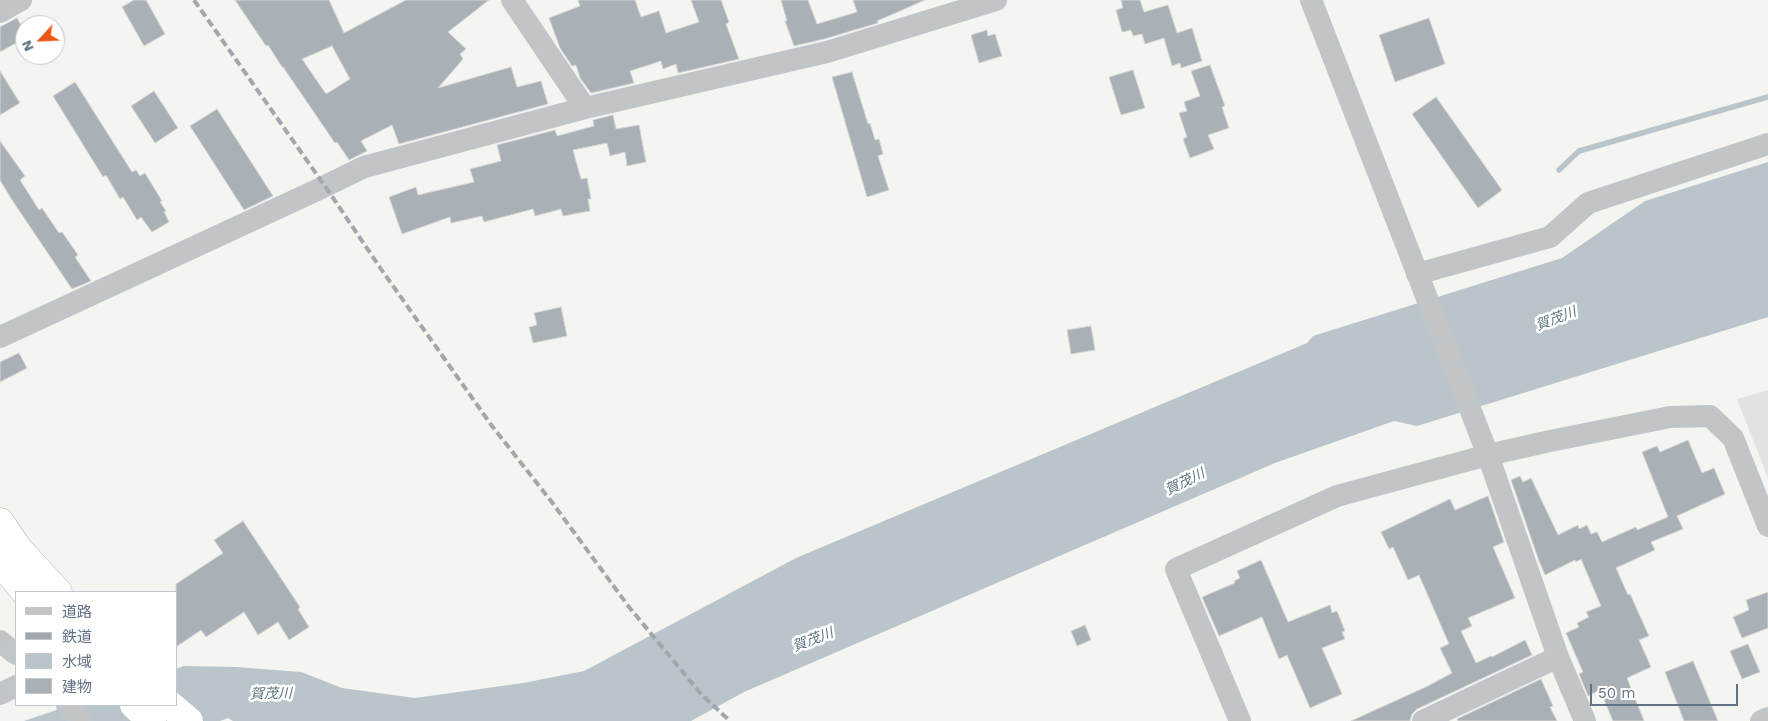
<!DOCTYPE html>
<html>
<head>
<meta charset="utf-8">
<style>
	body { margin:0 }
	#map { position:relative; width:1768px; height:721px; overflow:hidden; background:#f4f4f0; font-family:"Work Sans","Noto Sans JP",sans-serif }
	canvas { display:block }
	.legend { position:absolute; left:15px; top:591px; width:162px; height:115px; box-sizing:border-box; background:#fff; border:1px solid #c0c7cd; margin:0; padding:6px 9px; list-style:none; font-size:15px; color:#627283 }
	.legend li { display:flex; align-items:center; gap:10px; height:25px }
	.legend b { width:25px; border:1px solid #c0c7cd }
	.north { position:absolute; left:15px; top:15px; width:50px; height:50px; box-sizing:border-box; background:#fff; border:1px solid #c0c7cd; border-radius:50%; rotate:245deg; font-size:14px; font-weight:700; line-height:20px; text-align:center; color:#627283 }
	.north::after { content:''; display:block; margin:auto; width:18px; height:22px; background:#eb5619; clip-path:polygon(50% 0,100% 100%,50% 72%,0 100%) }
	.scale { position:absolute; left:1590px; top:684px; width:148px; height:22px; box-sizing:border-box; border:2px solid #627283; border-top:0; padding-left:6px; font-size:15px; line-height:18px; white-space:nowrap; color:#627283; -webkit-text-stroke:4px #fff; paint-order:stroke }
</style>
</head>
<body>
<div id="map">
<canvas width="1768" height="721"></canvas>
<ul class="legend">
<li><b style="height:6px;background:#c1c5c8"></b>道路</li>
<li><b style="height:6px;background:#a1a7ad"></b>鉄道</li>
<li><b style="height:14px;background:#bac5cb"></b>水域</li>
<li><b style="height:14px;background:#a9b1b7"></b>建物</li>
</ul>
<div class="north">N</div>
<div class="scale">50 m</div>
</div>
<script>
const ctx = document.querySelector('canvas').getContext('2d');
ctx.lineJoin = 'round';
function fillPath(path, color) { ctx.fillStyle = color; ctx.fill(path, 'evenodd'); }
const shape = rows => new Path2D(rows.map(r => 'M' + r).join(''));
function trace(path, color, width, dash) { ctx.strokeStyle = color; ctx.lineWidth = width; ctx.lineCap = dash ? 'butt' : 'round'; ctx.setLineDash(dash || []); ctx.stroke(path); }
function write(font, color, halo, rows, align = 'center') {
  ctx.font = font + ' "Work Sans","Noto Sans JP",sans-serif'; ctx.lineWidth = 5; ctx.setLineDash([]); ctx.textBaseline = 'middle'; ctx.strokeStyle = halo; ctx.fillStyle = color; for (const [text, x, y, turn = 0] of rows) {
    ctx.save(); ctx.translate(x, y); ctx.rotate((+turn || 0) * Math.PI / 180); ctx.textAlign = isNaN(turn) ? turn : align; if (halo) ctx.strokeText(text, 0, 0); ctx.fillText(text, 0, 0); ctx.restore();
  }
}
fillPath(shape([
	[1768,390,1768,478,1737,399]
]), '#e2e3e1');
fillPath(shape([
	[1768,162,1768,317,1417,426,1394,421,1275,463,744,692,691,721,233,721,228,718,220,721,24,721,71,705,176,705,176,669,184,666,236,667,301,672,342,688,415,698,523,683,584,671,796,558,1307,343,1313,336,1562,258,1645,201]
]), '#bac5cb');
trace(shape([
	[1559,170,1579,151,1768,97]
]), '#bac5cb', 5.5);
const building = shape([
	[134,0,146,0,165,34,144,46,122,7,134,0],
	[235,0,329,0,344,33,406,0,489,0,448,32,466,49,460,54,463,59,438,88,511,67,517,87,541,81,548,104,399,144,392,125,361,141,367,151,349,160,337,142,335,143,283,67,282,67,268,45,266,46,235,0],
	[332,46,350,79,326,94,302,59,332,46],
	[578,0,635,0,641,17,659,11,666,33,699,22,691,0,721,0,729,22,726,24,739,59,678,73,676,64,663,69,661,61,630,71,634,83,591,93,580,78,576,65,572,66,560,48,549,18,580,6,578,0],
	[781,0,808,0,817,24,857,12,853,0,925,0,877,21,878,23,824,39,794,46,785,21,787,21,781,0],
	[1121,0,1140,0,1144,12,1168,5,1177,33,1192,28,1202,61,1181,68,1180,63,1172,66,1164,38,1145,44,1142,34,1133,36,1131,30,1122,32,1116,10,1123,8,1121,0],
	[17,18,25,32,25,38,0,52,0,27,17,18],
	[1429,18,1445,64,1395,82,1379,35,1429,18],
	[987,30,988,36,995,34,1002,56,979,63,971,35,987,30],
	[1210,65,1225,106,1222,107,1229,128,1208,135,1214,149,1190,158,1183,139,1187,137,1179,113,1187,111,1184,102,1200,96,1191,71,1210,65],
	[1133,70,1145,108,1121,115,1109,77,1133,70],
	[0,71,20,103,0,115,0,71],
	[852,72,868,124,870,123,875,140,879,139,883,154,878,156,889,190,867,197,832,77,852,72],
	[75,82,132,172,136,170,140,176,145,173,162,201,160,202,166,211,164,212,169,222,152,232,141,217,137,220,123,197,120,199,106,175,103,177,53,96,75,82],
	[154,91,178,128,155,143,131,106,154,91],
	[1436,97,1502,190,1478,208,1412,114,1436,97],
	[217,109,273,196,244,210,190,126,217,109],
	[613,115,616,129,639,125,646,162,627,166,625,152,610,156,607,143,573,150,581,179,587,178,591,199,588,199,590,211,563,216,561,209,535,216,533,209,484,222,482,216,451,223,450,217,402,234,389,197,416,187,418,195,474,182,470,169,501,161,497,145,555,130,557,136,594,126,593,120,613,115],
	[0,141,25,176,20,180,39,210,42,208,59,233,62,232,78,255,75,257,91,281,72,289,12,200,0,180,0,141],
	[561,307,567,336,533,343,529,327,537,325,534,313,561,307],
	[1091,326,1095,350,1071,354,1067,330,1091,326],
	[19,353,27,368,0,382,0,362,19,353],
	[1688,440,1702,473,1714,468,1725,494,1677,516,1683,529,1651,542,1655,550,1616,568,1628,595,1630,594,1649,636,1639,640,1651,667,1627,678,1644,721,1613,721,1600,690,1588,696,1579,674,1583,672,1566,633,1579,627,1577,623,1589,617,1586,612,1601,606,1581,559,1576,562,1575,560,1545,575,1539,561,1511,480,1520,476,1523,482,1531,478,1558,535,1578,525,1579,529,1587,525,1591,534,1597,532,1602,542,1636,527,1637,530,1668,517,1642,452,1657,446,1660,452,1688,440],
	[1488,496,1504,542,1493,547,1515,598,1468,618,1472,626,1461,631,1476,663,1491,656,1492,657,1525,640,1532,655,1417,709,1412,714,1410,721,1351,721,1428,686,1452,673,1440,648,1449,644,1419,575,1408,580,1393,547,1389,549,1381,532,1450,499,1455,510,1488,496],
	[243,521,300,607,298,609,309,627,289,640,278,622,258,635,244,612,206,637,201,630,176,647,176,584,223,553,214,540,243,521],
	[1261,560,1288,622,1330,605,1332,613,1337,611,1345,631,1342,632,1345,639,1322,648,1342,694,1310,708,1287,655,1279,659,1262,617,1219,636,1202,597,1235,583,1234,581,1240,578,1237,571,1261,560],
	[1768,592,1768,628,1742,638,1733,617,1749,610,1746,600,1768,592],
	[1085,625,1091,640,1077,646,1071,631,1085,625],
	[1748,644,1760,672,1742,679,1730,651,1748,644],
	[1693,661,1718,721,1684,721,1665,672,1693,661],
	[1541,679,1553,706,1550,707,1557,721,1458,721,1457,719,1541,679]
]);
fillPath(building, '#a9b1b7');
trace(building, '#d5d5d3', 1);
const highway = shape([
	[0,522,19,550,58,592],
	[0,561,25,592],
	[134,705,152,721],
	[170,705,189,721]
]);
trace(highway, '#b4b7ba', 29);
trace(shape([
	[512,0,585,108],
	[1311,0,1488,455,1558,657,1585,721],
	[0,12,21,0],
	[1417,274,1550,237,1588,203,1768,144],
	[0,337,315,191,364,167,585,108,827,52,996,0],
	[0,641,16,654],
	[0,694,16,686],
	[67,705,81,721],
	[1240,721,1176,569,1337,496,1488,455,1550,441,1670,417,1710,416,1733,438,1768,526],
	[1423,721,1558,657],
	[1761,721,1768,718]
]), '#c1c5c8', 22);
trace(highway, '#fff', 28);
trace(shape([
	[194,0,327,189,381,269,492,426,551,501,629,607,701,694,730,721]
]), '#a1a7ad', 4, [8, 4]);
write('italic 14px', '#5d7580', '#fff', [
	["賀茂川",1556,319,-21],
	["賀茂川",1185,482,-26],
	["賀茂川",813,640,-21],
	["賀茂川",271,694,-1]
]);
</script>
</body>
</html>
